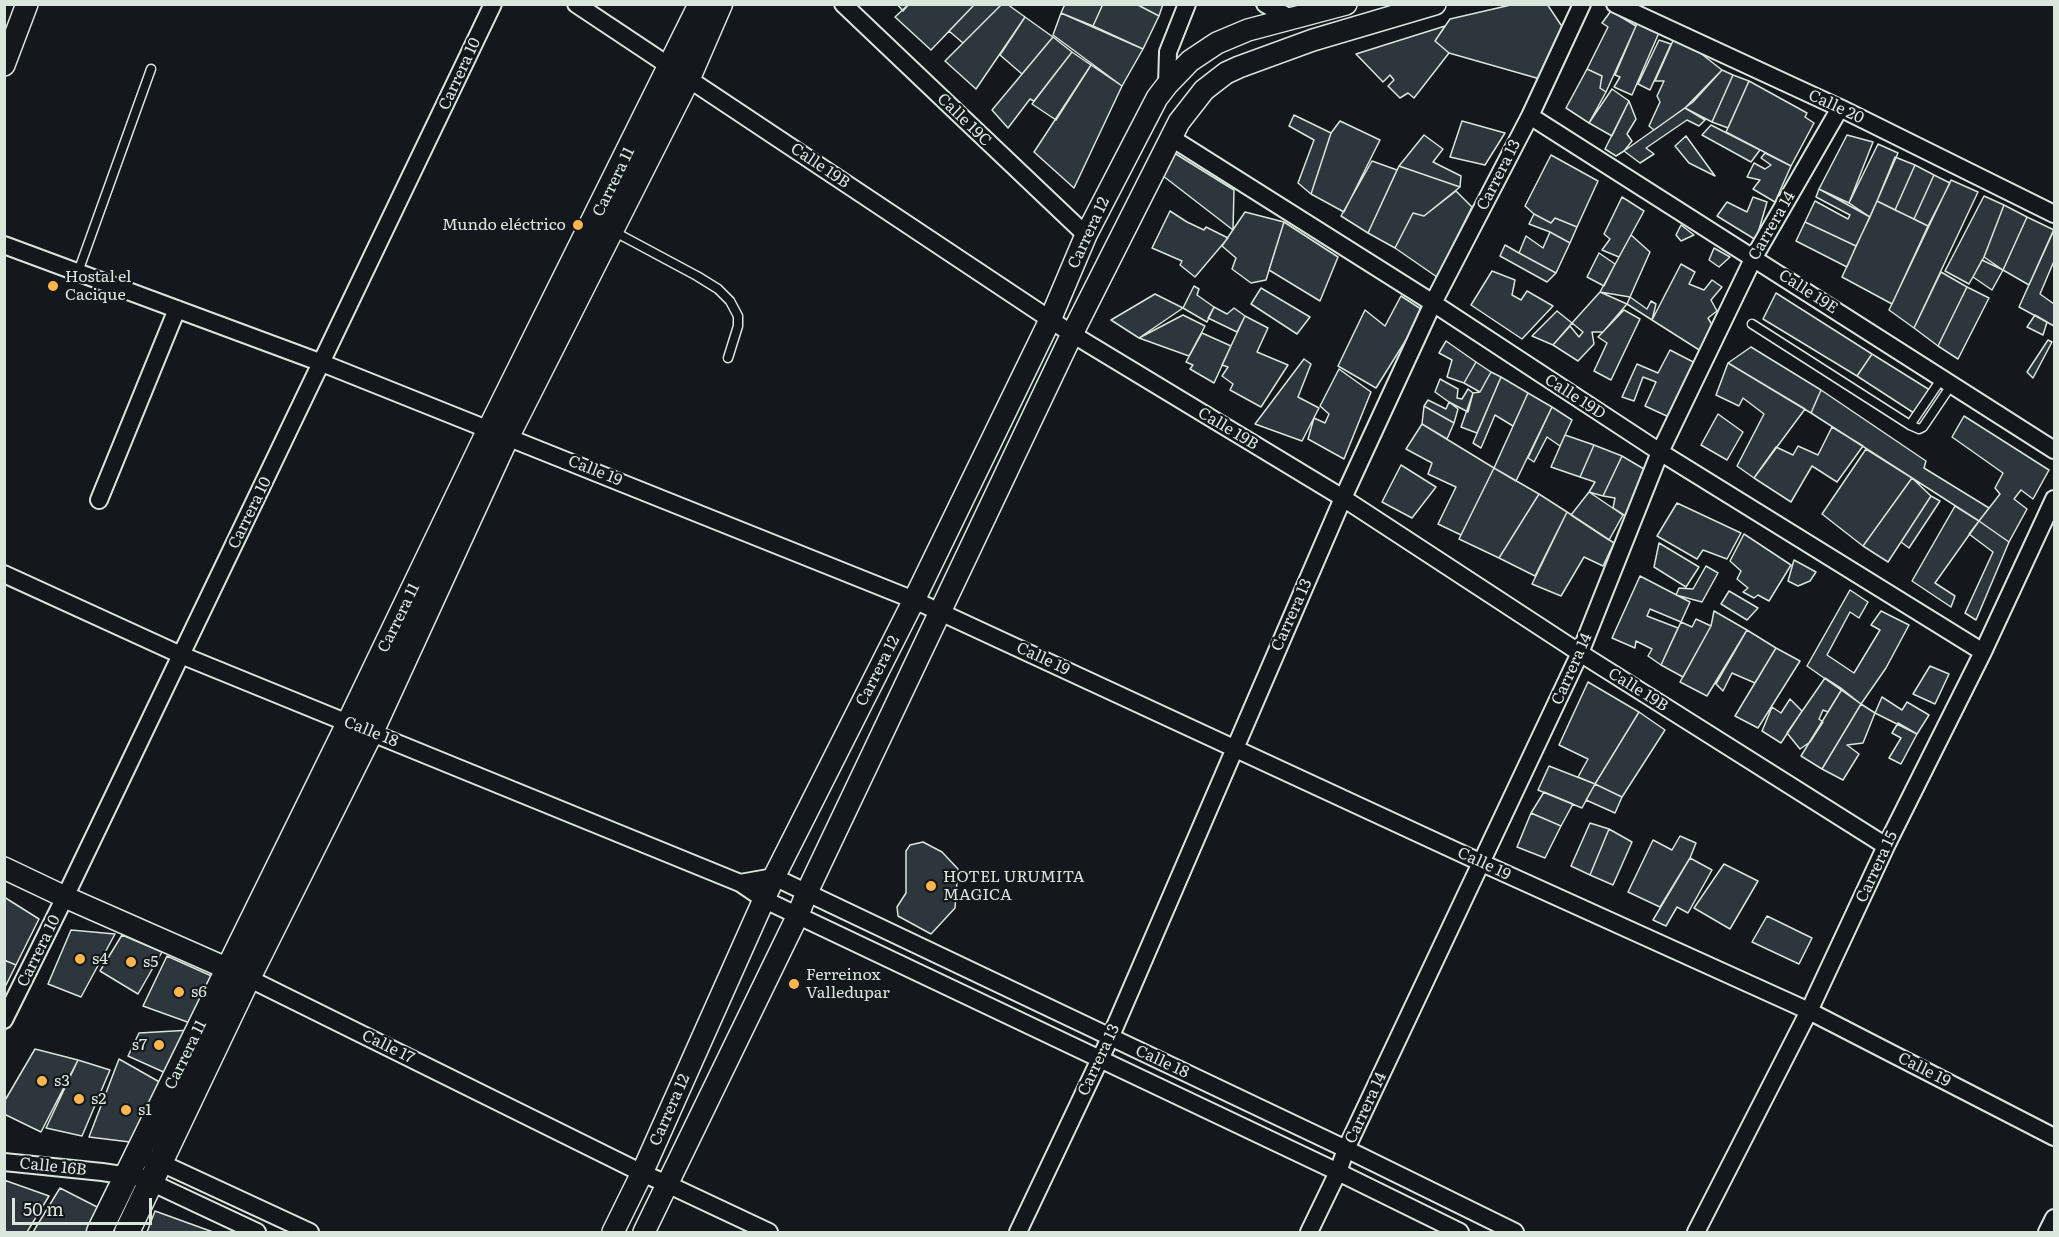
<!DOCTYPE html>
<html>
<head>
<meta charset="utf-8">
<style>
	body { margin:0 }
	#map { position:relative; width:2059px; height:1237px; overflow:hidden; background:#14181c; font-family:Literata,serif }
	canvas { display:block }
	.frame { position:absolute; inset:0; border:6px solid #d8e6dc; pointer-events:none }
	.scale { position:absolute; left:12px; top:1198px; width:140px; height:27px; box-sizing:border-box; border:3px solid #d8e6dc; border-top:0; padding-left:8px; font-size:18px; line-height:21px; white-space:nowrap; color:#d8e6dc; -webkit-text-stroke:4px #14181c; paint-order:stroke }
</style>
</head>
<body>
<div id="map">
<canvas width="2059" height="1237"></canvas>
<div class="frame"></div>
<div class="scale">50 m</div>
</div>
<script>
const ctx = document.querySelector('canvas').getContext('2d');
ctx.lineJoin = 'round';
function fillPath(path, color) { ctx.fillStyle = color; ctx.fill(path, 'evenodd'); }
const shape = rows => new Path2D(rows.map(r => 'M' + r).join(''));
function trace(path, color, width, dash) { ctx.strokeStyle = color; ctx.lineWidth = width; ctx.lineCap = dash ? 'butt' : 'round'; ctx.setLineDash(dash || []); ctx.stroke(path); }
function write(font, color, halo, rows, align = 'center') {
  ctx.font = font + ' Literata,serif'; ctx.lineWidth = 4.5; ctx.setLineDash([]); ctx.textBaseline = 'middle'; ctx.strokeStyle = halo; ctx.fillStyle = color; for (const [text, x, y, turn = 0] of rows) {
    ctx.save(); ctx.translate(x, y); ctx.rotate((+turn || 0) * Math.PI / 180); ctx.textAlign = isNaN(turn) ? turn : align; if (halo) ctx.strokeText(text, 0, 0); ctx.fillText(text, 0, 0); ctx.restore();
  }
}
const building = shape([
	[897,4,909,4,903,11,897,4],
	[909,4,975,4,931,50,895,17,909,4],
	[975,4,1002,4,963,43,949,31,975,4],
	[1002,4,1007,4,1025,17,976,89,945,61,1002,4],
	[1065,4,1103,4,1093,26,1061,13,1065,4],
	[1103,4,1136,4,1159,16,1143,49,1093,26,1103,4],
	[1136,4,1163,4,1159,16,1136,4],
	[1515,4,1547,4,1565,31,1540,79,1449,53,1435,41,1450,19,1515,4],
	[1611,11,1636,26,1606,92,1600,88,1602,76,1587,69,1608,27,1602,23,1611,11],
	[1061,13,1143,49,1122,86,1053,35,1061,13],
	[1025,17,1053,37,1022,74,1000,55,1025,17],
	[1638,21,1661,28,1632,95,1614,87,1620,77,1615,75,1638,21],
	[1445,26,1435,41,1449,53,1414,98,1408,93,1400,98,1388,86,1394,80,1390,75,1383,82,1356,54,1445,26],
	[1676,34,1722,70,1693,102,1654,130,1649,126,1660,102,1657,96,1664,81,1655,81,1676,34],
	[1053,37,1072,52,1034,101,1030,99,1008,128,992,110,1053,37],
	[1659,40,1671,44,1650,90,1638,84,1659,40],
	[1072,52,1091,65,1056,120,1032,104,1072,52],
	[1091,65,1122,86,1074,188,1034,152,1091,65],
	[1587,69,1602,76,1600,88,1606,92,1589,123,1566,108,1587,69],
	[1722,70,1733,75,1712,122,1685,108,1722,70],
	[1733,75,1749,81,1728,128,1712,122,1733,75],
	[1749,81,1807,113,1805,117,1814,123,1791,166,1726,132,1749,81],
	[1612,89,1629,101,1612,136,1589,123,1612,89],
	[1629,101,1636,119,1627,134,1632,141,1624,151,1616,156,1605,149,1629,101],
	[1685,108,1705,120,1699,126,1687,120,1646,148,1654,154,1640,163,1624,151,1685,108],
	[1294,115,1331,133,1311,194,1298,183,1314,140,1289,126,1294,115],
	[1340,121,1380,140,1344,212,1311,194,1331,133,1340,121],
	[1462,121,1505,133,1485,165,1450,157,1462,121],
	[1711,125,1760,150,1751,162,1702,135,1711,125],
	[1424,135,1443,149,1433,162,1461,176,1460,187,1399,166,1424,135],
	[1847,135,1873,142,1849,203,1819,189,1847,135],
	[1686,136,1715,176,1689,163,1675,146,1686,136],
	[1878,144,1898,153,1870,217,1849,203,1878,144],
	[1171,151,1234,190,1233,230,1158,172,1171,151],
	[1765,153,1791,166,1775,202,1753,189,1760,180,1747,177,1754,163,1765,169,1771,165,1761,158,1765,153],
	[1551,155,1598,181,1577,227,1555,218,1551,223,1534,214,1525,206,1551,155],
	[1895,157,1915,165,1895,210,1877,201,1895,157],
	[1372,161,1397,170,1368,233,1341,216,1372,161],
	[1915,165,1934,175,1914,219,1895,210,1915,165],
	[1399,166,1460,187,1424,216,1413,213,1395,248,1368,233,1399,166],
	[1934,175,1950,183,1928,226,1914,219,1934,175],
	[1951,180,1978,192,1914,328,1889,310,1951,180],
	[1819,189,1870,217,1856,246,1805,222,1815,201,1848,219,1850,215,1816,197,1819,189],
	[1456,191,1472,207,1437,277,1395,248,1413,213,1424,216,1456,191],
	[1984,196,2004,205,1984,257,1969,284,1945,271,1984,196],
	[1622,197,1644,211,1619,257,1602,250,1610,239,1604,234,1622,197],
	[1753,197,1767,202,1756,240,1717,216,1727,202,1747,212,1753,197],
	[1877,201,1928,226,1892,304,1842,277,1877,201],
	[2004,205,2027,217,2003,270,1984,257,2004,205],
	[1170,211,1187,222,1204,230,1206,227,1228,238,1195,277,1180,265,1182,261,1152,248,1170,211],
	[1245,212,1284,222,1266,280,1251,283,1232,269,1236,258,1222,246,1245,212],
	[1534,214,1551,223,1555,218,1577,227,1570,243,1550,232,1529,224,1534,214],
	[2027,217,2054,230,2029,285,2003,270,2027,217],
	[1284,222,1338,257,1320,301,1269,270,1284,222],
	[1805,222,1856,246,1847,267,1796,241,1805,222],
	[1681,225,1694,235,1681,241,1676,235,1681,225],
	[2054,229,2054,261,2040,294,2054,304,2054,326,2019,307,2054,229],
	[1550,232,1570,243,1556,273,1519,253,1526,236,1543,248,1550,232],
	[1631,235,1650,252,1630,297,1600,292,1631,235],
	[1505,245,1519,253,1556,273,1547,282,1500,256,1505,245],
	[1714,248,1730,257,1719,267,1709,260,1714,248],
	[1599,253,1615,264,1604,286,1587,277,1599,253],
	[1982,260,2003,270,1992,290,1973,277,1982,260],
	[1681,264,1695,272,1689,284,1704,290,1712,280,1722,287,1711,300,1717,311,1708,318,1715,330,1704,353,1652,320,1681,264],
	[1492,271,1515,280,1512,295,1521,300,1527,291,1553,306,1522,339,1471,305,1492,271],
	[1941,272,1967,287,1938,346,1914,328,1941,272],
	[1194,286,1199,289,1197,295,1214,307,1207,322,1183,308,1194,286],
	[1967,287,1989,298,1958,359,1938,346,1967,287],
	[1261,288,1310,317,1297,334,1251,304,1261,288],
	[1600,292,1627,304,1603,332,1592,332,1594,344,1578,361,1553,345,1570,326,1579,337,1583,332,1572,323,1600,292],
	[1776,293,1872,354,1857,376,1763,319,1776,293],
	[1155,294,1183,308,1139,338,1111,320,1155,294],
	[1401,296,1424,311,1376,388,1338,366,1365,310,1385,326,1401,296],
	[1630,297,1647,309,1651,301,1656,304,1652,320,1627,304,1630,297],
	[1214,307,1227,314,1234,308,1245,316,1237,332,1208,318,1214,307],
	[1624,310,1640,319,1611,380,1594,371,1607,343,1598,337,1624,310],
	[1557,311,1572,323,1553,345,1532,336,1557,311],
	[1183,315,1205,326,1189,356,1139,338,1183,315],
	[2035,315,2047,322,2043,335,2027,327,2035,315],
	[1245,316,1268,328,1257,352,1288,365,1261,407,1230,390,1233,384,1222,376,1228,367,1222,365,1245,316],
	[1202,333,1231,346,1214,383,1190,369,1193,365,1186,362,1202,333],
	[2048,340,2052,342,2033,378,2027,372,2048,340],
	[1446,341,1476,362,1464,383,1447,377,1452,360,1439,353,1446,341],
	[1751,347,1821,390,1811,413,1728,363,1751,347],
	[1670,350,1701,366,1669,417,1645,406,1656,382,1643,377,1634,401,1622,397,1637,364,1658,373,1670,350],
	[1872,354,1933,392,1917,415,1857,376,1872,354],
	[1304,359,1311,364,1298,397,1319,408,1302,441,1255,424,1304,359],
	[1476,362,1491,372,1480,392,1464,383,1476,362],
	[1728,363,1805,409,1754,478,1737,466,1764,414,1743,398,1739,406,1716,395,1728,363],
	[1339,369,1371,392,1344,459,1308,439,1314,418,1325,423,1329,414,1320,406,1339,369],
	[1491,372,1501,377,1477,433,1461,427,1473,393,1480,392,1491,372],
	[1501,377,1528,393,1513,426,1495,415,1481,448,1473,443,1501,377],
	[1440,379,1458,389,1457,398,1462,399,1468,389,1473,393,1468,412,1449,402,1435,392,1440,379],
	[1821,390,1926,461,1924,468,1989,508,1979,521,1811,413,1821,390],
	[1528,393,1552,407,1516,481,1494,468,1528,393],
	[1428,400,1446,409,1449,402,1458,409,1454,423,1424,406,1428,400],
	[1424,406,1454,423,1447,439,1422,424,1424,406],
	[1552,407,1572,420,1560,446,1547,437,1534,462,1528,458,1552,407],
	[1718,414,1743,432,1727,460,1701,445,1718,414],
	[1964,416,2049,470,2033,499,2021,490,2014,499,2027,509,2009,542,1979,521,2000,494,1995,488,2003,473,1952,437,1964,416],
	[1422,424,1494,468,1461,535,1438,524,1456,487,1428,474,1432,463,1406,449,1422,424],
	[1832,427,1863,446,1837,482,1812,466,1791,502,1754,478,1776,447,1793,455,1798,446,1818,455,1832,427],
	[1565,435,1594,445,1580,477,1551,467,1565,435],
	[1594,445,1622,456,1603,496,1589,492,1595,482,1580,477,1594,445],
	[1866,449,1912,478,1863,546,1822,514,1866,449],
	[1622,456,1649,472,1627,517,1613,508,1615,498,1603,496,1622,456],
	[1401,465,1436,487,1412,518,1382,502,1401,465],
	[1494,468,1539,494,1499,558,1459,539,1494,468],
	[1912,478,1931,496,1888,562,1863,546,1912,478],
	[1589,492,1623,515,1609,540,1571,515,1589,492],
	[1539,494,1567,512,1535,576,1499,558,1539,494],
	[1931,496,1940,501,1909,548,1901,542,1931,496],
	[1677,503,1741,533,1727,559,1703,550,1697,559,1657,536,1677,503],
	[1955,506,1979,521,1935,583,1955,596,1951,607,1912,581,1955,506],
	[1567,512,1614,543,1603,566,1584,557,1561,596,1532,584,1567,512],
	[1979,521,2009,542,1976,620,1965,613,1993,552,1969,534,1979,521],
	[1744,534,1791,565,1769,601,1758,595,1754,598,1743,592,1748,588,1737,579,1741,571,1730,561,1744,534],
	[1659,543,1699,567,1686,587,1654,567,1659,543],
	[1794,560,1816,572,1810,581,1798,586,1788,581,1794,560],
	[1706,566,1718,573,1702,602,1676,595,1679,588,1693,589,1706,566],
	[1640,576,1690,602,1681,622,1650,609,1647,616,1678,628,1661,665,1648,656,1652,649,1636,641,1635,648,1612,638,1640,576],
	[1850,590,1868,602,1859,618,1850,612,1827,655,1854,673,1880,630,1871,625,1881,611,1909,625,1886,668,1861,704,1807,666,1850,590],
	[1729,591,1758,608,1747,620,1721,604,1729,591],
	[1714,611,1747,630,1707,696,1680,682,1711,626,1714,611],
	[1696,619,1711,626,1683,677,1661,665,1681,622,1692,627,1696,619],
	[1747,630,1776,648,1755,683,1732,673,1723,691,1716,684,1747,630],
	[1776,648,1800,661,1758,728,1735,716,1776,648],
	[1930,666,1949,674,1935,704,1913,694,1930,666],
	[1825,678,1842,689,1828,712,1823,710,1819,719,1823,722,1810,742,1800,749,1787,733,1825,678],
	[1588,682,1639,712,1595,784,1578,777,1588,759,1559,745,1588,682],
	[1842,689,1861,704,1822,769,1801,756,1842,689],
	[1882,697,1902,710,1907,702,1929,715,1917,734,1875,713,1882,697],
	[1790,699,1802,711,1781,743,1762,731,1772,707,1781,713,1790,699],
	[1861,704,1875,713,1863,743,1847,745,1859,754,1843,780,1822,769,1861,704],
	[1639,712,1665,730,1622,797,1595,784,1639,712],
	[1898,723,1917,734,1901,764,1889,758,1901,738,1892,733,1898,723],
	[1549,766,1595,784,1582,808,1538,790,1549,766],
	[1595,784,1622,797,1615,813,1586,800,1595,784],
	[1544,792,1573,804,1561,826,1531,813,1544,792],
	[1531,813,1561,826,1545,858,1517,847,1531,813],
	[1590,823,1609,829,1590,875,1571,866,1590,823],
	[1609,829,1632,842,1613,885,1590,875,1609,829],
	[1680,836,1696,843,1690,858,1660,907,1628,892,1653,840,1672,850,1680,836],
	[923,842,942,852,958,869,955,908,931,934,898,916,897,907,906,893,906,851,910,845,923,842],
	[1690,858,1712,870,1688,913,1677,907,1666,926,1653,920,1690,858],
	[1724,864,1758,881,1730,929,1694,908,1724,864],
	[4,897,39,919,16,965,4,960,4,897],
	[1767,916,1812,938,1799,964,1752,942,1767,916],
	[71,930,115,934,81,997,48,984,71,930],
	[122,935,162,952,138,994,100,971,122,935],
	[167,956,216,978,193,1024,143,1006,167,956],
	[4,960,16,965,4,989,4,960],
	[191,1030,168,1074,128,1056,139,1033,191,1030],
	[35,1049,78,1060,41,1132,4,1114,4,1102,35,1049],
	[119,1059,163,1084,138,1143,89,1137,119,1059],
	[78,1060,110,1070,82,1136,46,1128,78,1060],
	[4,1180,49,1196,27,1232,4,1232,4,1180],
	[60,1188,103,1210,88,1232,33,1232,60,1188],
	[155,1211,213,1232,147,1232,155,1211]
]);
fillPath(building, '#2c363c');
trace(building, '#d8e6dc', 1.5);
const service = shape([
	[613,231,697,276,718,289,730,301,738,316,738,326,728,358],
	[78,272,151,69],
	[1752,324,1910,425,1942,378],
	[1910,425,1919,429,1923,427,1952,384]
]);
const minor = shape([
	[576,4,1072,334,1343,498,1580,653,1886,846],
	[843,4,1086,235],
	[1265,4,1292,19],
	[1615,4,1840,108,2054,214],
	[1167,85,1168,52,1187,4],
	[1530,116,2054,450],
	[1170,137,1433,303,1660,452,1983,652],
	[4,245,322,363,914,600,1482,863,1809,1011,2054,1137],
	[99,500,177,309],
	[4,574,181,655,740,883,765,900,1338,1172,1460,1232],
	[740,883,774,877,1346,1149,1515,1232],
	[248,978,642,1173,667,1184,769,1232],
	[4,1020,65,897,493,4],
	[149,1160,161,1163,310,1232],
	[4,1162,102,1172,142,1178,257,1232],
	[1018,1232,1110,1038,1343,498,1433,303,1530,116,1582,4],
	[1309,1232,1338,1172,1346,1149,1580,653,1660,452,1754,257,1840,108],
	[1696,1232,1809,1011,1886,846,1983,652,2054,499],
	[2047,1232,2054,1218]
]);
const tertiary = shape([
	[4,65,27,4],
	[4,868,65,897,242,975],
	[613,1232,642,1173,774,877,914,600,1050,320,1086,235,1157,98,1167,85,1190,61,1217,43,1248,30,1346,4],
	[644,1232,798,915,807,892,1072,334,1179,122,1204,90,1226,73,1239,67,1313,40,1435,4]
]);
const secondary = shape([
	[99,1232,349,723,490,429,701,4],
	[127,1232,248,978,371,732,507,436,688,78,720,4]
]);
trace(service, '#d8e6dc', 11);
trace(minor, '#d8e6dc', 20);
trace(tertiary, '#d8e6dc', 24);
trace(secondary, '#d8e6dc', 27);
trace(service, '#14181c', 8);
trace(minor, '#14181c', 16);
trace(tertiary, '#14181c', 21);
trace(secondary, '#14181c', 24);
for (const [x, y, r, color] of [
	[578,225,6,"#ffb74d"],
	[53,286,6,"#ffb74d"],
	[931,886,6,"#ffb74d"],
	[80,959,6,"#ffb74d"],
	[131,962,6,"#ffb74d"],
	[794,984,6,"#ffb74d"],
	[179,992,6,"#ffb74d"],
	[159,1045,6,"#ffb74d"],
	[42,1081,6,"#ffb74d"],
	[79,1099,6,"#ffb74d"],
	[126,1110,6,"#ffb74d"]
]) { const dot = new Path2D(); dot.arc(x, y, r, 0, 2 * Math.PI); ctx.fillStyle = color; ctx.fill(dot); trace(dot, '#14181c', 2); }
write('16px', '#d8e6dc', '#14181c', [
	["Carrera 10",460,74,-65],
	["Calle 20",1836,107,25],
	["Calle 19C",964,120,44],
	["Calle 19B",820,166,34],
	["Carrera 13",1499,175,-63],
	["Carrera 11",614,182,-64],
	["Carrera 14",1772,226,-60],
	["Carrera 12",1089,233,-65],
	["Calle 19E",1808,292,33],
	["Calle 19D",1575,397,33],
	["Calle 19B",1228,429,31],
	["Calle 19",595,471,22],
	["Carrera 10",250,513,-64],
	["Carrera 13",1292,615,-66],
	["Carrera 11",399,618,-64],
	["Calle 19",1043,659,25],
	["Carrera 14",1572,669,-66],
	["Carrera 12",878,671,-63],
	["Calle 19B",1638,690,32],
	["Calle 18",371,732,22],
	["Calle 19",1484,864,25],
	["Carrera 15",1877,867,-65],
	["Carrera 10",39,951,-64],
	["Calle 17",388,1047,26],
	["Carrera 11",186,1055,-64],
	["Carrera 13",1099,1060,-65],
	["Calle 18",1162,1062,25],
	["Calle 19",1924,1070,27],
	["Carrera 14",1366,1108,-65],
	["Carrera 12",670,1110,-66],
	["Calle 16B",53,1167,6]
]);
write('16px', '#d8e6dc', '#14181c', [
	["Mundo eléctrico",566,225,"right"],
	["Hostal el",65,277],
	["Cacique",65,295],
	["HOTEL URUMITA",943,877],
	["MAGICA",943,895],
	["s4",92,959],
	["s5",143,962],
	["Ferreinox",806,975],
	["Valledupar",806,993],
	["s6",191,992],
	["s7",147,1045,"right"],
	["s3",54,1081],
	["s2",91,1099],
	["s1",138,1110]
], 'left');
</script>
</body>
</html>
